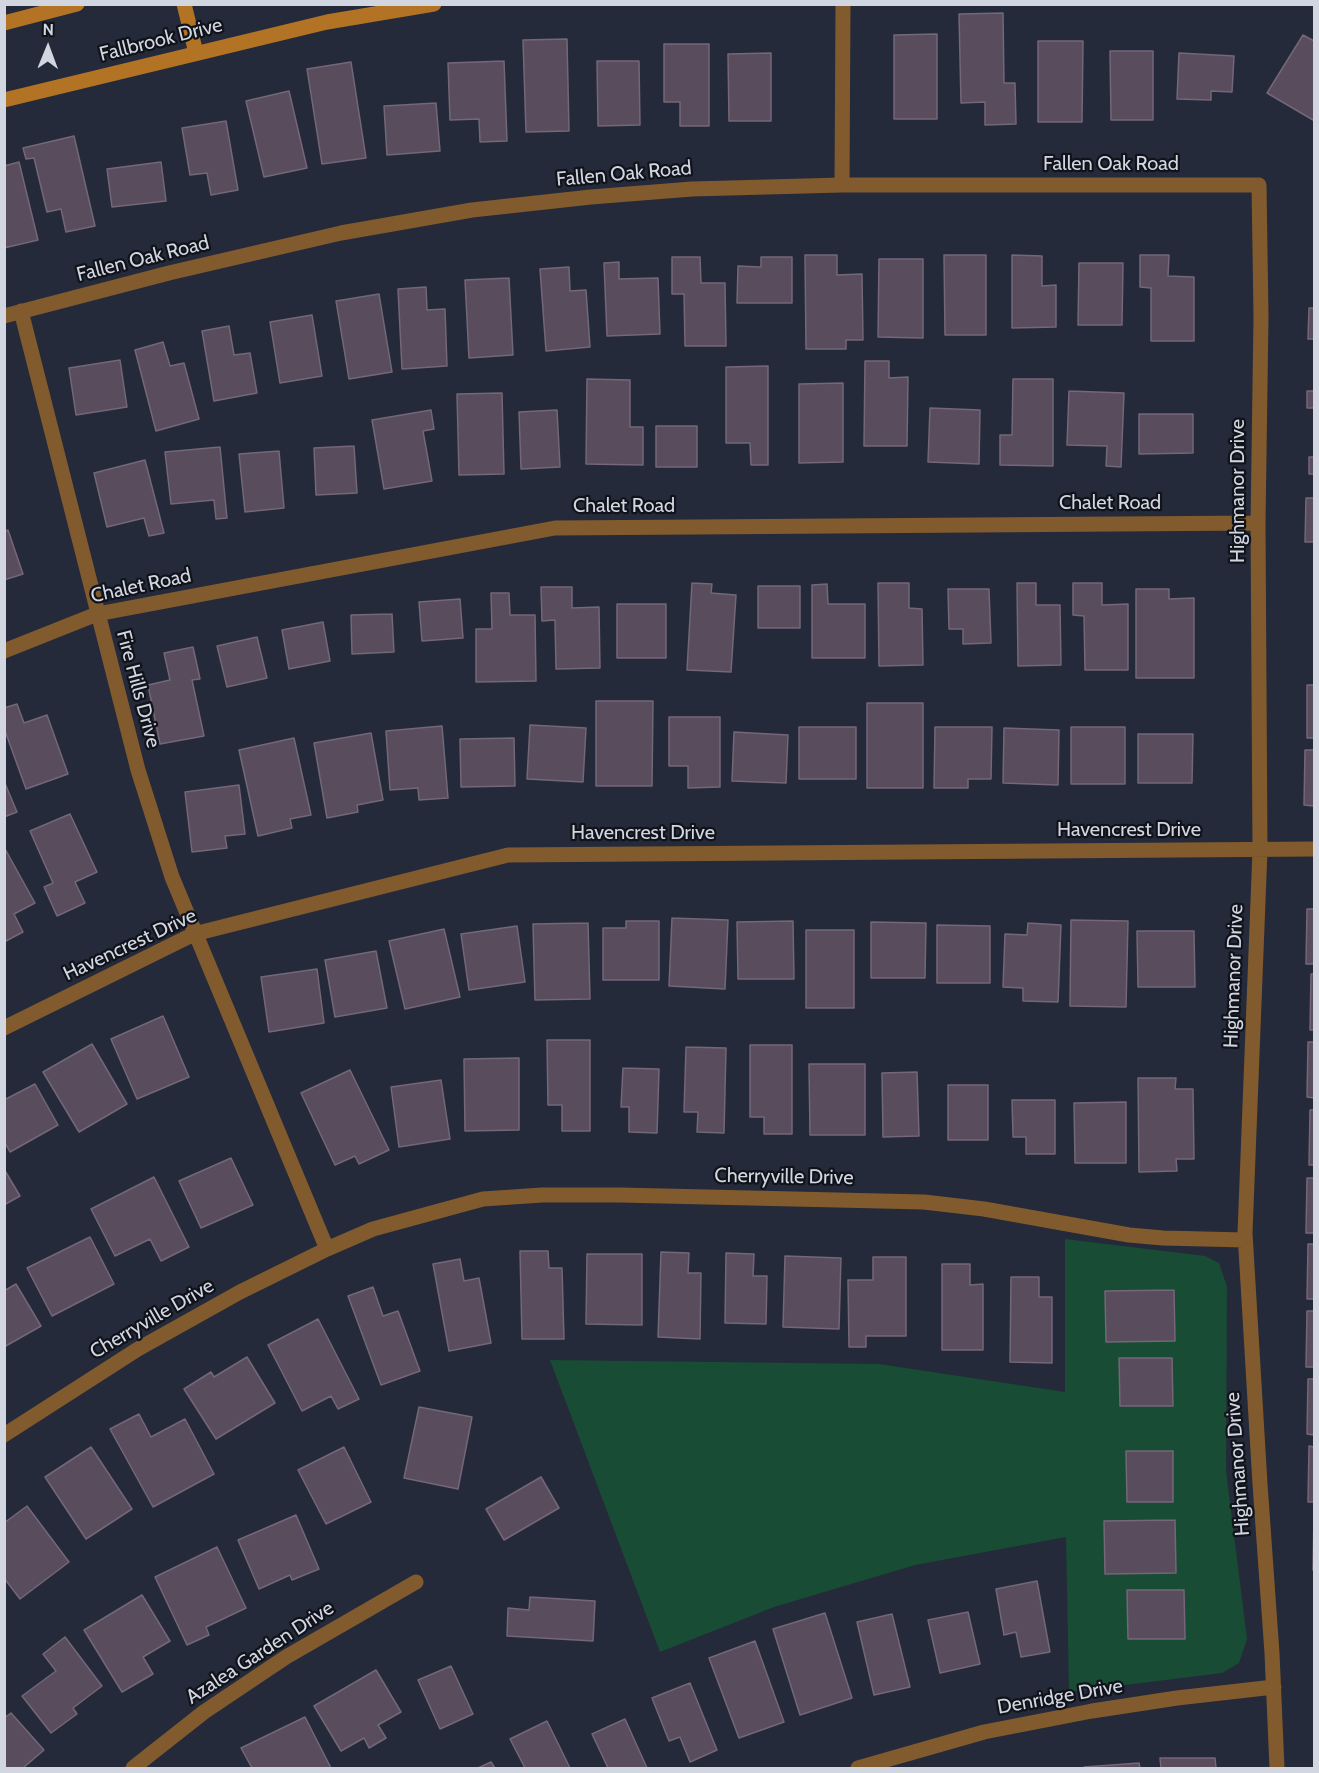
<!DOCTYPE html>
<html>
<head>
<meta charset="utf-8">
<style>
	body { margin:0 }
	#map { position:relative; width:1319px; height:1773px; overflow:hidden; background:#242a3a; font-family:Cabin,sans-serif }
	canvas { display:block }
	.frame { position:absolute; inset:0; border:6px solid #d2d6e1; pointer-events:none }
	.north { position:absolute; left:18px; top:18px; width:60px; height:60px; -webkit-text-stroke:4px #10131a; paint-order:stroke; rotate:1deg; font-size:16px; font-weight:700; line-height:24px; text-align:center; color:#d2d6e1 }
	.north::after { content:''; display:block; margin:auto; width:21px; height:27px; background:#d2d6e1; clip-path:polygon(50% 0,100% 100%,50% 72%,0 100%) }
</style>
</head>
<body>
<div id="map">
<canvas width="1319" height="1773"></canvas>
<div class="frame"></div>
<div class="north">N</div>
</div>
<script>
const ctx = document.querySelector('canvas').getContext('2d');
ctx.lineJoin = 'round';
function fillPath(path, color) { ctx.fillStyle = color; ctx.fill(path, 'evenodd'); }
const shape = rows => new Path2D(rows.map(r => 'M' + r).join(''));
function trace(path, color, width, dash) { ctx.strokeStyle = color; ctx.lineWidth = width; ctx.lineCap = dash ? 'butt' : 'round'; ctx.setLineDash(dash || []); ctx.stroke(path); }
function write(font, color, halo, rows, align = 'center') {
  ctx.font = font + ' Cabin,sans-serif'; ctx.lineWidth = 4.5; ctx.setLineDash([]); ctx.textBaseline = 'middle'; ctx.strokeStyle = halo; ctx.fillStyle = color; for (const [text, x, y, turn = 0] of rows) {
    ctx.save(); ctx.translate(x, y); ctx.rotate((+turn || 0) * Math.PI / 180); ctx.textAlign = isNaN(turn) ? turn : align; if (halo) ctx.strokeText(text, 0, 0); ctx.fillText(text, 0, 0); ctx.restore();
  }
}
fillPath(shape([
	[1065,1239,1205,1256,1219,1263,1227,1287,1226,1471,1247,1639,1239,1663,1222,1673,1069,1692,1066,1537,915,1565,774,1607,660,1652,550,1360,879,1364,1065,1392]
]), '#184c34');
const building = shape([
	[1003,13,1004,83,1015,83,1016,124,985,125,985,102,961,103,959,14,1003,13],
	[937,34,937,119,894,119,894,35,937,34],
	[1303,35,1314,41,1314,117,1313,120,1267,93,1303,35],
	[567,39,569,131,526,132,523,40,567,39],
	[1038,41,1083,41,1082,122,1038,122,1038,41],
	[664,44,709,44,709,126,680,126,680,102,664,102,664,44],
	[1110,51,1153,51,1153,120,1111,120,1110,51],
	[771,53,771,121,729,121,728,54,771,53],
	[1179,53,1234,56,1232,92,1211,91,1211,100,1177,99,1179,53],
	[504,61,507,141,480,142,479,119,450,120,448,63,504,61],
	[597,61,639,61,640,125,598,126,597,61],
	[351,62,366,158,322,164,307,69,351,62],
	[289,91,307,168,264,177,246,101,289,91],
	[436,103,440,151,387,155,384,106,436,103],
	[226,121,238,190,211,195,207,173,190,175,182,128,226,121],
	[74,136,95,226,66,232,61,209,47,212,34,158,26,159,23,148,74,136],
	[19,162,38,240,4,248,4,166,19,162],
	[161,162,166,201,112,207,107,169,161,162],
	[805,255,837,255,837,275,862,274,863,340,846,340,846,349,806,349,805,255],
	[944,255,986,255,986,335,945,335,944,255],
	[1012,255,1042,256,1042,286,1056,285,1056,327,1012,328,1012,255],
	[1140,255,1169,255,1168,276,1194,277,1194,341,1151,341,1151,288,1140,287,1140,255],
	[672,257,700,257,701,283,725,283,726,346,685,346,684,294,672,294,672,257],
	[761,257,792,257,792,303,737,303,738,266,761,267,761,257],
	[879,259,923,259,923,338,878,337,879,259],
	[619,262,619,279,658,278,660,334,607,336,604,263,619,262],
	[1079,263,1123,263,1122,325,1078,325,1079,263],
	[569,267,570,291,586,290,590,347,546,351,540,269,569,267],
	[509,278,513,355,469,358,465,280,509,278],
	[426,287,427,310,445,309,447,366,402,369,398,289,426,287],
	[379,294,392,372,349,379,336,301,379,294],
	[1309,308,1314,308,1314,339,1308,339,1309,308],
	[312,315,322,376,280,383,270,322,312,315],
	[229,326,234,355,250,353,257,393,214,401,202,331,229,326],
	[163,342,170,366,184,363,199,419,156,431,135,350,163,342],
	[120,360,127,407,76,415,69,368,120,360],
	[865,361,889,361,889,378,908,377,907,446,864,446,865,361],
	[768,366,768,465,751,465,750,443,726,443,726,367,768,366],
	[587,379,630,380,630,427,643,427,643,465,586,464,587,379],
	[1013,379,1053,379,1053,466,1000,465,1000,435,1012,435,1013,379],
	[843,383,843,462,799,463,799,384,843,383],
	[1069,391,1124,393,1121,467,1106,466,1107,446,1067,445,1069,391],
	[1307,391,1314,391,1314,408,1307,408,1307,391],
	[502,393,504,474,459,475,457,394,502,393],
	[930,408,980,410,979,464,928,462,930,408],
	[431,410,434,429,423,431,432,481,384,489,372,420,431,410],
	[557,410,560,467,521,469,519,412,557,410],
	[1139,414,1193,414,1193,453,1139,454,1139,414],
	[656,426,697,426,697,467,656,467,656,426],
	[354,446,357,493,316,495,314,448,354,446],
	[220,447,227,518,216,519,214,500,171,504,165,452,220,447],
	[279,451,284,508,245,512,239,454,279,451],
	[1309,457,1314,457,1314,474,1309,474,1309,457],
	[145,460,164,533,149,536,144,518,107,527,94,473,145,460],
	[1306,498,1314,498,1314,542,1305,542,1306,498],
	[8,530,23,574,4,580,4,532,8,530],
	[692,583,712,584,711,593,736,595,731,672,687,670,692,583],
	[878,583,909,583,909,608,922,609,923,665,879,666,878,583],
	[1017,583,1036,583,1036,605,1060,605,1061,665,1018,666,1017,583],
	[1073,583,1102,583,1102,605,1128,604,1128,670,1085,670,1084,616,1073,615,1073,583],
	[827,584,828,604,865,604,865,658,812,658,812,585,827,584],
	[758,586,800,586,800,628,758,628,758,586],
	[541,587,572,587,572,608,599,607,600,668,556,669,555,620,542,621,541,587],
	[948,589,989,589,991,643,963,644,963,629,949,629,948,589],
	[1136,589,1169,589,1169,599,1194,598,1194,678,1136,678,1136,589],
	[491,593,509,593,510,615,535,615,536,681,476,682,476,629,492,629,491,593],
	[460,599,463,638,422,641,419,602,460,599],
	[617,604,666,604,666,658,617,658,617,604],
	[392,614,394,652,352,654,351,615,392,614],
	[323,622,330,661,289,669,282,630,323,622],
	[257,637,267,678,227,687,217,646,257,637],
	[193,647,200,679,192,680,204,736,160,744,148,685,170,680,164,653,193,647],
	[1307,685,1314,685,1314,738,1307,738,1307,685],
	[596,701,653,701,652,786,596,786,596,701],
	[867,703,923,703,923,788,867,788,867,703],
	[17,704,24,723,47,715,68,774,26,789,4,728,4,708,17,704],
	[669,717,720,717,720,787,688,788,688,766,669,766,669,717],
	[530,725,586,728,583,782,527,779,530,725],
	[442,726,448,798,419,800,418,788,390,790,386,731,442,726],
	[799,727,856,727,856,779,799,779,799,727],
	[935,727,992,727,991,779,968,779,968,788,934,788,935,727],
	[1071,727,1125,727,1125,784,1071,784,1071,727],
	[1004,728,1059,730,1058,785,1003,783,1004,728],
	[734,732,788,735,786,783,732,781,734,732],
	[371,733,383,800,357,805,358,812,327,818,314,743,371,733],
	[1138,734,1193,734,1192,783,1138,783,1138,734],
	[294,738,311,815,290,819,292,828,258,836,239,750,294,738],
	[514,738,515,786,461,787,460,739,514,738],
	[1305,750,1314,750,1314,806,1304,805,1305,750],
	[4,781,17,812,4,817,4,781],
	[239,785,245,834,225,836,227,848,192,852,185,792,239,785],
	[70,814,97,872,75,882,85,903,57,916,44,887,53,883,30,831,70,814],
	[4,847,35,903,14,914,23,932,4,942,4,847],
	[1307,909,1314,909,1314,964,1306,964,1307,909],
	[672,918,728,920,725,989,669,986,672,918],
	[1071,920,1128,921,1126,1007,1070,1006,1071,920],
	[626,921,659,921,659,980,603,980,603,928,626,928,626,921],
	[793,921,794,979,738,979,737,922,793,921],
	[871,922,926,923,925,978,871,978,871,922],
	[588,923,590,999,535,1000,533,924,588,923],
	[1028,923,1061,925,1058,1002,1023,1001,1023,988,1003,987,1005,934,1027,935,1028,923],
	[937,925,990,926,990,983,937,983,937,925],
	[517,926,525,982,469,990,461,934,517,926],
	[444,929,460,997,405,1009,389,941,444,929],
	[806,930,854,930,854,1008,806,1008,806,930],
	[1137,931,1194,931,1195,987,1138,987,1137,931],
	[376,951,387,1008,335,1017,325,960,376,951],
	[317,969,324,1023,269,1032,261,977,317,969],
	[1311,974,1314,974,1314,1030,1310,1030,1311,974],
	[163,1016,189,1077,137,1099,111,1039,163,1016],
	[547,1040,590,1040,590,1131,562,1131,562,1105,548,1105,547,1040],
	[1308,1042,1314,1042,1314,1098,1307,1097,1308,1042],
	[92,1044,127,1104,79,1132,43,1072,92,1044],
	[750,1045,792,1045,792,1134,764,1134,764,1117,750,1117,750,1045],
	[686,1047,726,1048,724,1133,697,1132,698,1112,684,1112,686,1047],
	[519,1058,519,1130,465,1131,464,1059,519,1058],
	[809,1064,865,1064,865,1135,810,1135,809,1064],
	[623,1068,659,1069,657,1133,629,1132,629,1107,621,1107,623,1068],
	[350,1070,389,1150,359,1164,355,1156,335,1165,301,1093,350,1070],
	[917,1072,919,1136,883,1137,882,1073,917,1072],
	[1138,1078,1176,1078,1175,1089,1193,1089,1194,1159,1176,1159,1177,1171,1139,1172,1138,1078],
	[441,1080,450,1139,399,1147,391,1087,441,1080],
	[35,1084,58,1125,10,1152,4,1141,4,1100,35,1084],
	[948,1085,988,1085,988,1140,948,1140,948,1085],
	[1012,1100,1055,1100,1055,1154,1026,1154,1026,1137,1013,1137,1012,1100],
	[1126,1102,1126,1163,1075,1163,1074,1103,1126,1102],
	[1310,1110,1314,1110,1314,1165,1309,1165,1310,1110],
	[231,1158,253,1205,201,1228,179,1181,231,1158],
	[4,1169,20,1196,4,1205,4,1169],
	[154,1177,189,1247,161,1261,150,1239,115,1256,91,1209,154,1177],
	[1307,1178,1314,1178,1314,1233,1306,1233,1307,1178],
	[90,1237,114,1284,52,1316,27,1268,90,1237],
	[1308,1244,1314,1244,1314,1299,1307,1299,1308,1244],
	[520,1251,548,1251,549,1268,562,1268,564,1339,522,1339,520,1251],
	[661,1252,689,1253,688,1273,701,1273,700,1339,658,1337,661,1252],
	[726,1253,754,1254,753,1276,767,1276,766,1324,725,1323,726,1253],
	[587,1254,642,1254,642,1325,586,1324,587,1254],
	[785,1256,841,1258,839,1329,783,1327,785,1256],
	[873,1257,906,1257,906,1336,866,1336,866,1347,849,1347,848,1280,873,1280,873,1257],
	[460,1259,464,1281,479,1278,491,1343,449,1351,433,1264,460,1259],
	[942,1264,970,1264,970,1285,983,1284,983,1350,942,1350,942,1264],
	[1011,1277,1039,1277,1039,1297,1052,1297,1052,1363,1010,1362,1011,1277],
	[16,1284,41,1326,4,1347,4,1291,16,1284],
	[373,1287,383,1316,398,1311,420,1371,381,1385,348,1296,373,1287],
	[1174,1290,1175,1341,1106,1342,1105,1291,1174,1290],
	[1307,1311,1314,1311,1314,1367,1306,1367,1307,1311],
	[318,1319,359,1399,338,1409,331,1396,302,1411,268,1345,318,1319],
	[247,1357,275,1403,216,1439,184,1389,211,1372,214,1377,247,1357],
	[1119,1358,1172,1358,1173,1406,1120,1406,1119,1358],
	[1308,1379,1314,1379,1314,1435,1307,1434,1308,1379],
	[419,1407,472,1417,458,1489,404,1478,419,1407],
	[139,1414,151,1437,185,1419,214,1474,153,1507,110,1429,139,1414],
	[1309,1446,1314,1447,1314,1502,1308,1502,1309,1446],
	[91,1447,132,1509,86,1539,45,1477,91,1447],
	[344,1447,371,1502,326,1524,298,1470,344,1447],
	[1126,1451,1173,1451,1173,1502,1127,1502,1126,1451],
	[541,1477,559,1508,504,1540,486,1509,541,1477],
	[27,1506,69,1562,20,1599,4,1578,4,1523,27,1506],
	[1314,1513,1314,1570,1313,1570,1314,1513],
	[296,1515,319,1569,292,1580,290,1575,259,1589,238,1540,296,1515],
	[1175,1520,1176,1573,1105,1574,1104,1521,1175,1520],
	[217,1547,246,1608,206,1627,209,1635,187,1645,155,1577,217,1547],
	[1037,1581,1050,1652,1021,1657,1016,1632,1004,1635,996,1589,1037,1581],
	[1127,1590,1184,1590,1185,1639,1128,1639,1127,1590],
	[142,1595,170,1641,143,1657,153,1674,122,1692,84,1630,142,1595],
	[530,1597,595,1601,593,1641,507,1636,508,1608,529,1610,530,1597],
	[968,1612,980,1664,940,1673,928,1620,968,1612],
	[825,1613,852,1698,800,1715,773,1629,825,1613],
	[892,1614,910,1687,874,1695,857,1622,892,1614],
	[65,1637,102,1686,73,1708,77,1714,51,1733,22,1696,56,1671,43,1654,65,1637],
	[755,1641,784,1722,739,1738,709,1658,755,1641],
	[451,1666,473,1714,440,1729,418,1680,451,1666],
	[376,1670,401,1712,378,1725,386,1738,369,1748,364,1738,341,1751,314,1706,376,1670],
	[690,1683,717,1750,690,1762,680,1737,669,1741,652,1698,690,1683],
	[11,1713,44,1750,23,1768,4,1768,4,1718,11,1713],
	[305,1717,331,1768,252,1768,241,1748,305,1717],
	[625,1719,647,1768,608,1768,592,1734,625,1719],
	[547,1721,570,1768,525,1768,510,1739,547,1721],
	[1160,1758,1215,1758,1216,1768,1161,1768,1160,1758],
	[491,1762,495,1768,478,1768,491,1762],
	[1139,1763,1140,1768,1084,1768,1084,1767,1139,1763]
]);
fillPath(building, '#584c5d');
trace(building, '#736779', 1.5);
trace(shape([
	[842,185,843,4],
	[21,311,138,770,172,877,327,1249],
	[4,316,169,273,341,233,472,210,591,197,692,189,842,185,1259,185,1261,316,1258,523,1260,850,1245,1233,1260,1484,1272,1653,1277,1768],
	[4,651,97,614,555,528,1258,523],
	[4,1028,194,934,508,855,1314,849],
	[4,1435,138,1349,240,1292,327,1249,373,1229,483,1199,542,1195,620,1195,924,1202,984,1209,1129,1235,1163,1238,1245,1240],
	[133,1768,204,1712,286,1657,416,1582],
	[858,1768,984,1732,1092,1711,1177,1698,1274,1687]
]), '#815b2e', 15);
trace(shape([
	[184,4,196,53],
	[4,23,77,4],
	[4,100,327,22,434,4]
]), '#b27424', 15);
write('20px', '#d2d6e1', '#10131a', [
	["Fallbrook Drive",161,40,-14],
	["Fallen Oak Road",1111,164],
	["Fallen Oak Road",624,174,-5],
	["Fallen Oak Road",143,259,-14],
	["Highmanor Drive",1238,491,-90],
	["Chalet Road",1110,503],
	["Chalet Road",624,506],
	["Chalet Road",141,586,-12],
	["Fire Hills Drive",138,689,75],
	["Havencrest Drive",1129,830],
	["Havencrest Drive",643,833],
	["Havencrest Drive",130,945,-25],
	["Highmanor Drive",1234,976,-88],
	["Cherryville Drive",784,1177,1],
	["Cherryville Drive",152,1319,-30],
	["Highmanor Drive",1238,1464,-94],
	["Azalea Garden Drive",260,1653,-33],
	["Denridge Drive",1060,1697,-10]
]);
</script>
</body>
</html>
